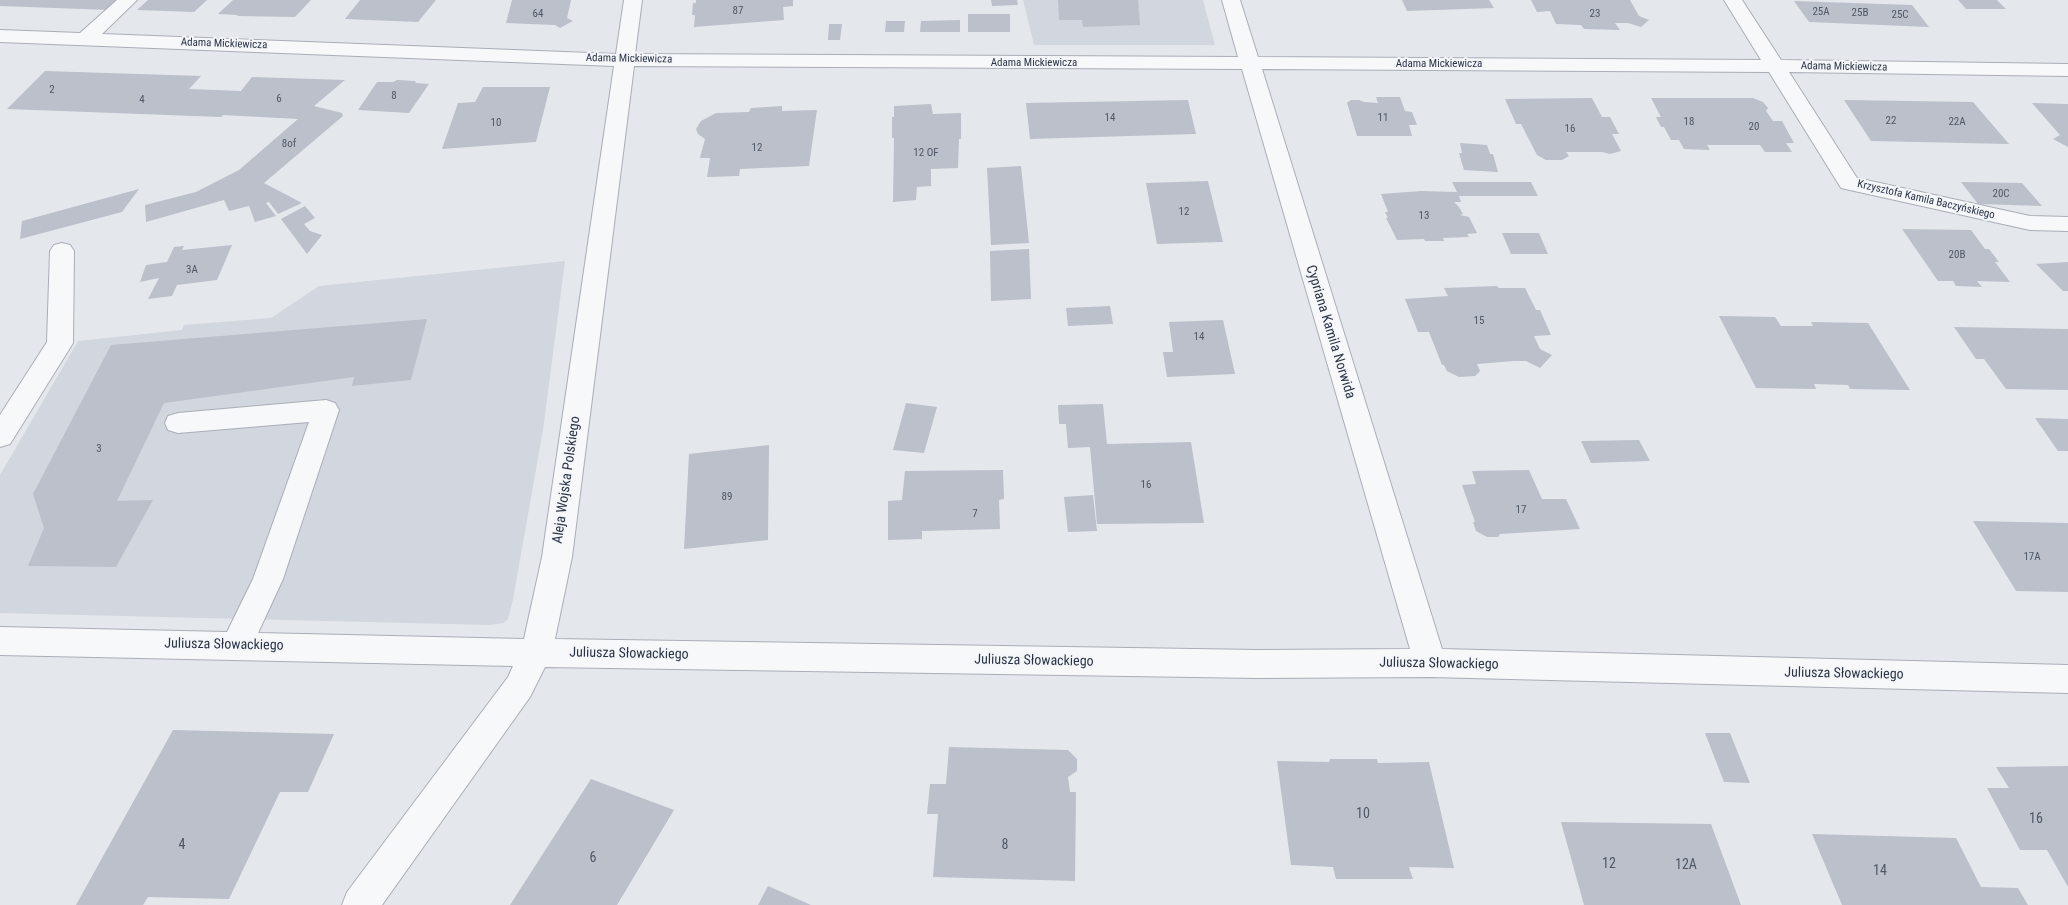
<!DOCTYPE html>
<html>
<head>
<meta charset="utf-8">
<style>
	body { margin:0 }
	canvas { display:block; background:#e4e7ec }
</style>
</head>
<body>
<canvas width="2068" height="905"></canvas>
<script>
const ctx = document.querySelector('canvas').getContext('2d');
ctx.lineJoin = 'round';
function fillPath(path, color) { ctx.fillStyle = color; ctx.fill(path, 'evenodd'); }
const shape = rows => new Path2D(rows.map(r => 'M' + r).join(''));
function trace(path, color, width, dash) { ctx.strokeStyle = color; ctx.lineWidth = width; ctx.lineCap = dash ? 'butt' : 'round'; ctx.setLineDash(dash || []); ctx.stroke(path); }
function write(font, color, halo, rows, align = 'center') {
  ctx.font = font + ' "Roboto Condensed",sans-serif'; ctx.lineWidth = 4; ctx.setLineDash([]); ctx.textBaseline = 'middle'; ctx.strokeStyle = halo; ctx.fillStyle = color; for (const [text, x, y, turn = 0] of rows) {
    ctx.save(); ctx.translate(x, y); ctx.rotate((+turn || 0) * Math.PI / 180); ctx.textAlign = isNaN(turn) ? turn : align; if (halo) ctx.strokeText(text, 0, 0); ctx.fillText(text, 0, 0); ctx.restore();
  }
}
fillPath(shape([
	[1023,0,1203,0,1215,45,1034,45],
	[565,261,543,430,513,599,508,619,503,623,490,625,0,613,0,475,78,341,182,330,184,325,271,318,319,286]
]), '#d2d6de');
fillPath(shape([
	[0,0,121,0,110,10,0,6],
	[148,0,207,0,194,12,137,10],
	[233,0,311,0,295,17,237,16,238,15,218,14],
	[360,0,436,0,418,22,345,19],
	[512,0,571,0,567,18,573,21,560,28,555,25,506,23],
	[696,0,793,0,793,6,783,7,784,20,694,27,695,15,692,15,693,3,696,3],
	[991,0,1017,0,1018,5,992,6],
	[1058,0,1138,0,1140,25,1083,27,1082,20,1059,20],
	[1402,0,1489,0,1494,8,1407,11],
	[1531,0,1630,0,1639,16,1649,20,1641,27,1628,23,1615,23,1620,30,1584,29,1581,25,1556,24,1550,11,1537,12],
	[1958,0,1997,0,2006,9,1966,9],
	[1794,1,1912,5,1929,27,1809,22],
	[968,14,1010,14,1010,32,968,32],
	[960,20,960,32,920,32,921,21],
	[886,21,905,21,904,32,885,32],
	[829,24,842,24,840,40,828,40],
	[45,71,201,76,189,89,241,91,252,77,345,80,314,106,342,113,343,116,264,183,302,203,278,214,269,202,266,203,276,216,255,222,249,206,229,211,224,200,146,222,145,205,196,192,239,170,298,119,223,115,221,117,7,109],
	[397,80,415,81,416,83,429,84,409,113,358,110,377,82,393,82],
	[483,87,550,87,536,142,442,149,458,103,475,102],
	[1376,97,1400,97,1405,111,1412,112,1417,125,1409,125,1412,136,1357,136,1347,103,1351,100,1359,100,1364,102,1378,103],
	[1592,98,1602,117,1610,117,1619,134,1612,134,1621,151,1610,154,1602,152,1566,152,1569,156,1562,160,1546,160,1537,155,1521,124,1516,124,1505,99],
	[1651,98,1753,98,1763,102,1768,108,1766,111,1773,121,1782,121,1794,143,1786,143,1792,152,1765,152,1760,145,1707,145,1710,150,1684,149,1679,140,1671,140,1664,127,1661,127,1656,117,1661,117],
	[1188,100,1196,134,1030,139,1026,103],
	[1844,100,1973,102,2009,144,1871,141],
	[2032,103,2068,104,2068,147,2053,139,2060,135],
	[931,104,933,114,961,113,961,139,959,139,958,168,931,169,931,186,917,187,916,200,893,202,894,138,892,138,892,117,894,117,894,106],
	[782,106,782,111,817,110,809,166,740,169,739,176,707,177,710,158,700,158,705,139,698,134,696,129,701,121,716,113,749,112,751,108],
	[1460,143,1487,145,1490,154,1493,154,1498,172,1464,170,1459,153,1462,153],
	[1021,166,1029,243,991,245,987,168],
	[1208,181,1223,242,1157,244,1146,183],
	[1452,182,1531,182,1538,196,1459,196,1461,202,1454,202,1459,207,1463,214,1460,215,1469,217,1477,233,1467,234,1469,237,1443,238,1444,241,1425,241,1424,239,1397,240,1386,218,1388,218,1385,212,1388,212,1381,194,1421,191,1457,192],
	[1961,182,2022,183,2042,206,1978,204],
	[139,189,122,212,20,239,22,221],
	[305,206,315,218,304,224,310,231,322,235,307,254,281,219],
	[1902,229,1971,230,1985,249,1989,249,1999,262,1995,262,2010,282,1977,281,1982,287,1956,286,1953,281,1938,281],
	[1502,233,1539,233,1548,254,1511,254],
	[232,245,217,280,177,285,172,296,148,299,159,278,140,282,146,265,167,262,174,247,184,246,182,250],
	[1029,249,1031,299,991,301,990,251],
	[2068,262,2068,291,2063,291,2036,264],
	[1497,286,1499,288,1525,288,1536,310,1540,310,1551,335,1534,336,1540,349,1552,355,1540,368,1526,361,1514,361,1477,364,1480,371,1475,376,1459,377,1447,371,1444,365,1442,365,1429,332,1418,332,1405,299,1448,296,1444,288],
	[1110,306,1113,324,1068,326,1066,308],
	[1719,316,1775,317,1781,326,1813,326,1811,322,1868,323,1910,390,1850,389,1848,385,1814,384,1816,389,1756,388],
	[427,319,411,380,352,386,354,377,164,403,117,501,153,500,116,567,28,566,44,528,33,494,111,345],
	[1223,320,1235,374,1167,377,1163,352,1173,352,1169,322],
	[1954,327,2068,329,2068,390,2006,389,1984,359,1976,359],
	[906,403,937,407,924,453,893,450],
	[1103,404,1107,444,1191,442,1204,523,1097,524,1090,447,1068,448,1066,424,1059,424,1058,405],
	[2035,418,2068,419,2068,451,2058,451],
	[1639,440,1650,461,1591,463,1581,441],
	[769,445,768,540,684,549,689,454],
	[1003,470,1004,499,999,500,1000,529,922,531,922,539,888,540,888,501,902,500,905,471],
	[1529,470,1542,499,1566,499,1580,529,1500,534,1498,537,1487,537,1476,531,1473,522,1475,522,1462,485,1476,484,1472,471],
	[1093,495,1097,531,1068,532,1064,497],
	[1973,521,2068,523,2068,592,2016,591],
	[173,730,334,734,308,792,280,792,229,899,148,897,143,905,76,905],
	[1705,733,1730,733,1750,783,1724,782],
	[949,747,1068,750,1077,759,1077,771,1068,777,1070,792,1076,792,1075,881,933,877,938,814,927,814,930,784,946,784],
	[1330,759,1377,759,1378,763,1429,762,1454,868,1409,867,1413,879,1336,879,1333,867,1291,865,1277,761,1329,762],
	[2068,766,2068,887,2047,850,2020,850,1987,788,2009,788,1996,767],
	[591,779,674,810,617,905,510,905],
	[1561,822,1711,824,1741,905,1584,905],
	[1812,834,1956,838,1981,887,2018,888,2028,905,1842,905],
	[768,886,811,905,758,905]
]), '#bbc0ca');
const minor = shape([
	[117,0,137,0,102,34,616,54,624,0,642,0,635,54,1238,57,1222,0,1240,0,1258,57,1761,60,1724,0,1742,0,1781,60,2068,64,2068,76,1789,72,1857,178,2030,216,2068,217,2068,231,2030,230,1841,188,1769,72,1262,69,1442,649,2068,665,2068,693,1430,677,1258,678,545,667,530,697,382,905,342,905,347,892,508,677,513,666,0,655,0,627,227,632,253,579,309,422,178,433,168,430,165,423,168,416,178,413,326,400,335,403,339,410,283,579,258,633,524,639,542,557,614,66,0,42,0,30,80,33,117,0],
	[634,66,1242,69,1410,649,1258,650,555,639,572,557,634,66],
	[62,243,70,245,74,251,73,343,10,444,0,447,0,415,47,342,50,251,54,245,62,243]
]);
trace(minor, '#a9aeb7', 2);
fillPath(minor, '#f7f8fa');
write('11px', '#4f5766', null, [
	["87",738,11],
	["25A",1821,12],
	["25B",1860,13],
	["64",538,14],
	["23",1595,14],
	["25C",1900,15],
	["2",52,90],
	["8",394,96],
	["6",279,99],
	["4",142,100],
	["14",1110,118],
	["11",1383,118],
	["22",1891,121],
	["18",1689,122],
	["22A",1957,122],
	["10",496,123],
	["20",1754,127],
	["16",1570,129],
	["8of",289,144],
	["12",757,148],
	["12 OF",926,153],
	["20C",2001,194],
	["12",1184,212],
	["13",1424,216],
	["20B",1957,255],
	["3A",192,270],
	["15",1479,321],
	["14",1199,337],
	["3",99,449],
	["16",1146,485],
	["89",727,497],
	["17",1521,510],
	["7",975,514],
	["17A",2032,557]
]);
write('11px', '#2b3445', '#f4f6f9', [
	["Adama Mickiewicza",224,44,2],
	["Adama Mickiewicza",629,59,1],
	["Adama Mickiewicza",1034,63],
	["Adama Mickiewicza",1439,64],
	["Adama Mickiewicza",1844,67,1],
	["Krzysztofa Kamila Baczyńskiego",1926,200,13]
]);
write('14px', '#2b3445', '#f4f6f9', [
	["Cypriana Kamila Norwida",1330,332,73],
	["Aleja Wojska Polskiego",567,480,-82],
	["Juliusza Słowackiego",224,645,1],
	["Juliusza Słowackiego",629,654,1],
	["Juliusza Słowackiego",1034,661,1],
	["Juliusza Słowackiego",1439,664,1],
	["Juliusza Słowackiego",1844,674,1]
]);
write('14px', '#4f5766', null, [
	["10",1363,814],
	["16",2036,819],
	["4",182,845],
	["8",1005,845],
	["6",593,858],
	["12",1609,864],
	["12A",1686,865],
	["14",1880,871]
]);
</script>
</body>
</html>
